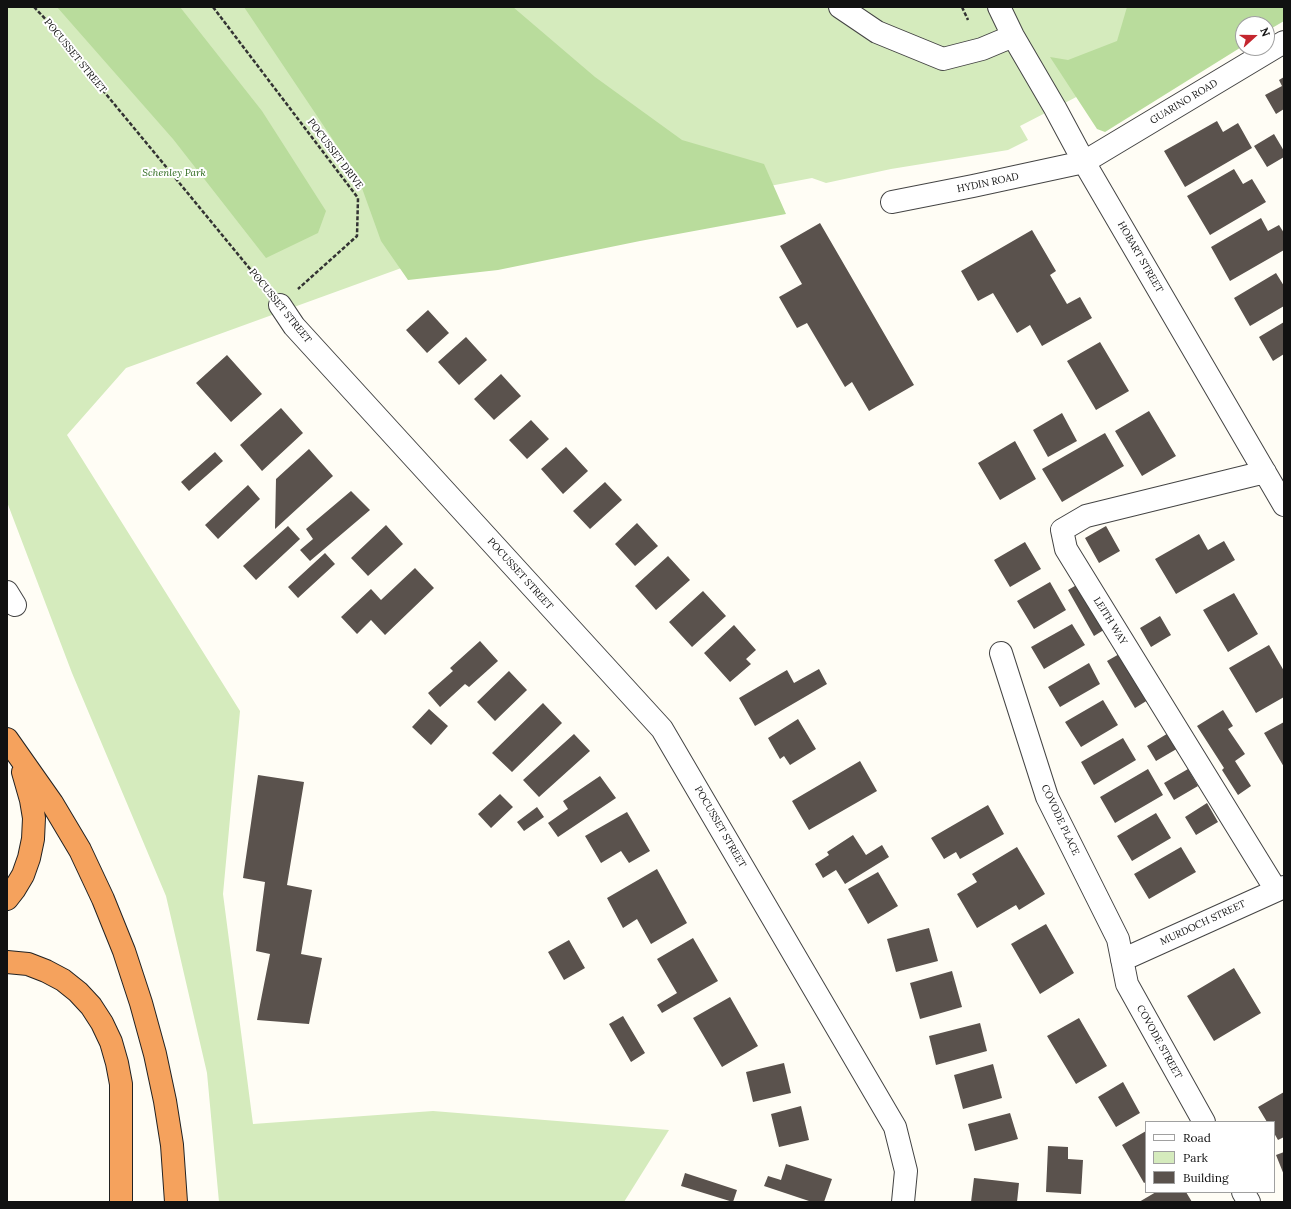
<!DOCTYPE html>
<html>
<head>
<meta charset="utf-8">
<style>
	body { margin:0 }
	#map { position:relative; width:1291px; height:1209px; overflow:hidden; background:#fffdf5; font-family:Lora,serif }
	canvas { display:block }
	.frame { position:absolute; inset:0; border:8px solid #111; pointer-events:none }
	.legend { position:absolute; left:1145px; top:1121px; width:130px; height:72px; box-sizing:border-box; background:#fff; border:1px solid #a0a0a0; margin:0; padding:5px 7px; list-style:none; font-size:12px; color:#111 }
	.legend li { display:flex; align-items:center; gap:8px; height:20px }
	.legend b { width:20px; border:1px solid #a0a0a0 }
	.north { position:absolute; left:1235px; top:16px; width:40px; height:40px; box-sizing:border-box; background:#fff; border:1px solid #a0a0a0; border-radius:50%; rotate:69deg; font-size:11px; font-weight:700; line-height:16px; text-align:center; color:#111 }
	.north::after { content:''; display:block; margin:auto; width:14px; height:18px; background:#c4262e; clip-path:polygon(50% 0,100% 100%,50% 72%,0 100%) }
</style>
</head>
<body>
<div id="map">
<canvas width="1291" height="1209"></canvas>
<div class="frame"></div>
<ul class="legend">
<li><b style="height:5px;background:#fff"></b>Road</li>
<li><b style="height:11px;background:#d5ebbd"></b>Park</li>
<li><b style="height:11px;background:#5a524d"></b>Building</li>
</ul>
<div class="north">N</div>
</div>
<script>
const ctx = document.querySelector('canvas').getContext('2d');
ctx.lineJoin = 'round';
function fillPath(path, color) { ctx.fillStyle = color; ctx.fill(path, 'evenodd'); }
const shape = rows => new Path2D(rows.map(r => 'M' + r).join(''));
function trace(path, color, width, dash) { ctx.strokeStyle = color; ctx.lineWidth = width; ctx.lineCap = dash ? 'butt' : 'round'; ctx.setLineDash(dash || []); ctx.stroke(path); }
function write(font, color, halo, rows, align = 'center') {
  ctx.font = font + ' Lora,serif'; ctx.lineWidth = 4; ctx.setLineDash([]); ctx.textBaseline = 'middle'; ctx.strokeStyle = halo; ctx.fillStyle = color; for (const [text, x, y, turn = 0] of rows) {
    ctx.save(); ctx.translate(x, y); ctx.rotate((+turn || 0) * Math.PI / 180); ctx.textAlign = isNaN(turn) ? turn : align; if (halo) ctx.strokeText(text, 0, 0); ctx.fillText(text, 0, 0); ctx.restore();
  }
}
fillPath(shape([
	[7,7,1251,7,1020,126,1028,140,1008,150,891,169,826,183,812,178,473,242,126,368,67,435,240,711,223,894,253,1124,433,1111,669,1130,624,1202,219,1202,207,1073,166,896,72,673,7,502]
]), '#d5ebbd');
fillPath(shape([
	[57,7,180,7,262,111,326,211,318,233,266,258,173,139],
	[244,7,513,7,595,77,682,140,764,164,786,214,640,241,498,270,408,280,381,241,358,177],
	[1127,7,1284,7,1284,21,1267,31,1267,24,1243,24,1243,46,1105,132,1097,129,1050,57,1068,60,1117,41]
]), '#b9dc9c');
fillPath(shape([
	[1284,77,1284,109,1276,114,1265,95,1282,86,1279,80],
	[1217,121,1223,132,1238,123,1252,148,1185,187,1164,151],
	[1274,134,1284,151,1284,157,1267,167,1254,146],
	[1234,169,1243,184,1252,179,1266,202,1210,235,1187,196],
	[1261,218,1268,231,1279,225,1284,233,1284,250,1230,281,1211,247],
	[820,223,914,385,869,411,852,382,845,387,807,323,797,328,779,297,802,284,780,246],
	[1032,230,1056,271,1050,275,1067,304,1080,297,1092,318,1042,346,1030,325,1017,333,993,293,978,301,961,271],
	[1276,273,1284,286,1284,306,1250,326,1234,298],
	[428,310,449,333,427,353,406,330],
	[1284,322,1284,354,1273,361,1259,337],
	[466,337,487,360,459,385,438,362],
	[1100,342,1129,391,1096,410,1067,361],
	[227,355,262,394,231,422,196,383],
	[501,374,521,396,494,420,474,399],
	[281,408,303,433,262,471,240,445],
	[1149,411,1176,456,1142,476,1115,431],
	[1062,413,1077,441,1048,457,1033,430],
	[531,420,549,439,527,459,509,440],
	[1105,433,1124,466,1062,502,1042,469],
	[1015,441,1036,479,1000,500,978,463],
	[566,447,588,471,563,494,541,469],
	[309,449,333,476,275,529,276,479],
	[215,452,223,461,189,491,181,482],
	[605,482,622,500,590,529,573,511],
	[248,485,260,499,218,539,205,525],
	[351,491,370,510,310,561,300,550,313,539,306,529],
	[637,523,658,546,635,566,615,544],
	[386,525,403,544,368,576,351,558],
	[288,526,300,539,256,580,243,566],
	[1106,526,1120,551,1099,563,1085,538],
	[1199,534,1208,550,1224,541,1235,560,1176,594,1155,559],
	[1025,542,1041,569,1010,587,994,560],
	[325,553,335,564,298,598,288,587],
	[668,556,690,580,656,610,635,586],
	[415,568,434,588,385,635,371,620,357,634,341,617,371,589,381,600],
	[1050,582,1066,610,1034,629,1017,601],
	[1080,583,1107,628,1094,636,1068,590],
	[703,591,726,616,692,647,669,622],
	[1234,593,1258,634,1228,652,1203,610],
	[1160,616,1171,635,1151,647,1140,628],
	[1072,624,1085,645,1044,669,1031,647],
	[734,625,756,650,746,659,751,664,730,682,704,653],
	[480,641,498,661,469,687,465,684,440,707,428,693,453,671,450,668],
	[1269,645,1284,671,1284,697,1256,713,1229,668],
	[1121,653,1148,700,1135,708,1107,661],
	[1089,663,1100,684,1060,707,1048,687],
	[819,669,827,684,755,726,739,698,787,670,794,683],
	[509,671,527,690,495,721,477,702],
	[1103,700,1118,725,1081,747,1065,722],
	[543,703,562,723,512,772,492,753],
	[429,709,448,726,431,745,412,727],
	[1223,710,1233,726,1228,729,1245,754,1235,761,1251,786,1238,795,1222,770,1224,768,1197,726],
	[798,719,816,749,790,765,784,756,780,759,768,738],
	[1284,722,1284,767,1264,733],
	[1170,732,1180,747,1156,761,1147,746],
	[574,734,590,751,539,797,523,780],
	[1123,738,1136,760,1094,785,1081,762],
	[860,761,877,791,809,830,792,801],
	[1148,769,1163,795,1115,823,1100,797],
	[1188,769,1198,786,1174,800,1164,783],
	[258,775,304,782,287,885,312,890,301,954,322,958,309,1024,257,1020,270,954,256,951,265,882,243,878],
	[600,776,616,798,558,837,548,823,568,809,563,801],
	[500,794,513,807,491,828,478,814],
	[1207,803,1218,822,1196,835,1185,817],
	[988,805,1004,834,960,859,956,852,944,859,931,838],
	[537,807,544,817,524,831,517,822],
	[627,812,650,851,629,863,621,851,601,863,585,836],
	[1156,813,1171,838,1132,861,1117,836],
	[853,835,866,855,882,845,889,857,845,884,836,870,823,878,815,864,829,855,827,852],
	[1017,847,1045,894,1019,910,1016,905,977,928,957,894,977,882,972,874],
	[1181,847,1196,872,1149,899,1134,874],
	[657,869,687,923,651,944,637,919,623,928,607,898],
	[878,872,898,906,868,924,848,889],
	[1046,924,1074,973,1040,994,1011,944],
	[929,928,938,961,896,972,887,939],
	[693,938,718,981,662,1013,657,1005,677,993,657,959],
	[569,940,585,968,564,980,548,952],
	[1234,968,1261,1013,1214,1041,1187,996],
	[952,971,962,1007,920,1019,910,983],
	[730,997,758,1046,722,1067,693,1018],
	[623,1016,645,1053,631,1062,609,1024],
	[1079,1018,1107,1066,1076,1084,1047,1036],
	[980,1023,987,1051,936,1065,929,1036],
	[784,1063,791,1093,753,1102,746,1072],
	[993,1064,1002,1098,963,1109,954,1075],
	[1123,1082,1140,1113,1116,1127,1098,1097],
	[1284,1092,1284,1137,1278,1140,1274,1133,1274,1122,1267,1122,1258,1107],
	[801,1106,809,1140,779,1147,771,1114],
	[1010,1113,1018,1139,975,1151,968,1124],
	[1146,1131,1146,1182,1144,1183,1122,1145],
	[1048,1146,1068,1147,1068,1159,1083,1160,1081,1194,1046,1192],
	[1284,1152,1284,1175,1276,1155],
	[786,1164,832,1179,824,1202,812,1202,764,1186,768,1176,781,1180],
	[685,1173,737,1190,733,1202,681,1186],
	[974,1178,1019,1183,1017,1202,971,1202],
	[1156,1192,1186,1192,1192,1202,1139,1202]
]), '#5a524d');
const minor = shape([
	[840,7,877,32,943,59,982,49,1013,36],
	[999,7,1013,36,1055,108,1084,162,1284,505],
	[892,202,973,186,1084,162,1284,42],
	[280,305,294,326,662,729,895,1127,906,1171,903,1202],
	[1265,472,1086,516,1062,530,1066,549,1276,890],
	[7,592,15,605],
	[1001,653,1047,797,1118,939,1127,984,1204,1122],
	[1122,960,1284,887],
	[1243,1192,1249,1202]
]);
const highway = shape([
	[7,739,52,803,80,850,103,899,124,951,141,1003,155,1054,165,1101,172,1145,176,1202],
	[7,899,14,890,23,875,29,858,33,839,34,818,31,800,23,772],
	[7,962,28,964,46,971,63,980,78,992,91,1006,102,1023,111,1042,117,1063,121,1084,121,1202]
]);
trace(minor, '#444', 24);
trace(highway, '#222', 24);
trace(shape([
	[34,7,52,26,91,76,172,174,264,286],
	[213,7,358,198,357,236,298,289],
	[962,7,968,20]
]), '#333', 2.5, [4, 2]);
trace(minor, '#fff', 22);
trace(highway, '#f5a25d', 22);
write('10px', '#111', '#fff', [
	["POCUSSET STREET",75,56,51],
	["GUARINO ROAD",1184,102,-31],
	["POCUSSET DRIVE",335,154,53],
	["HYDIN ROAD",988,183,-12],
	["HOBART STREET",1140,257,60],
	["POCUSSET STREET",280,306,51],
	["POCUSSET STREET",520,574,48],
	["LEITH WAY",1110,621,58],
	["COVODE PLACE",1060,820,65],
	["POCUSSET STREET",720,827,60],
	["MURDOCH STREET",1203,923,-25],
	["COVODE STREET",1159,1042,61]
]);
write('italic 10px', '#2f6b1f', '#fff', [
	["Schenley Park",174,173]
]);
</script>
</body>
</html>
